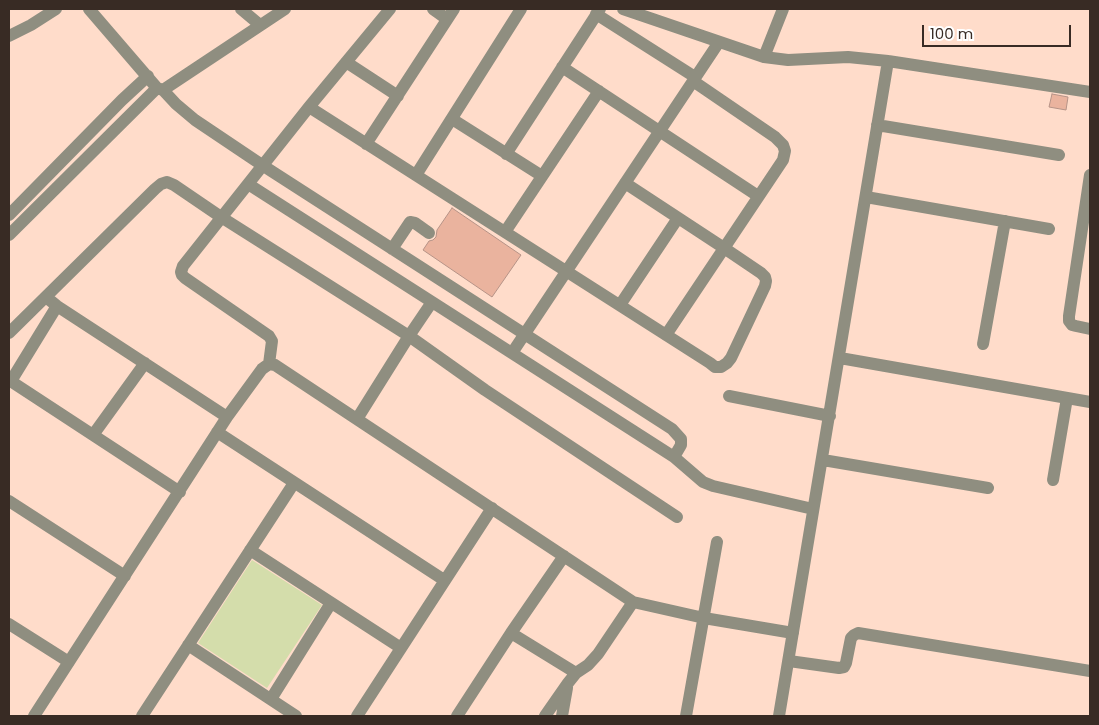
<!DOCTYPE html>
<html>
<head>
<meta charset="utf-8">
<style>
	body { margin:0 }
	#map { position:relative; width:1099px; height:725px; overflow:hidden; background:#ffdcca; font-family:Poppins,sans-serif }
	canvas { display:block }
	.frame { position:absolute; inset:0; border:10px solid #382b24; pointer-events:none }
	.scale { position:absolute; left:922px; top:25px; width:149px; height:22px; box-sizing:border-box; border:2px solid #382b24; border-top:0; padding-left:6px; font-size:15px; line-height:18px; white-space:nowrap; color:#382b24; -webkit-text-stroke:4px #fff; paint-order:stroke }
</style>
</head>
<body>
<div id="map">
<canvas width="1099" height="725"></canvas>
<div class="frame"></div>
<div class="scale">100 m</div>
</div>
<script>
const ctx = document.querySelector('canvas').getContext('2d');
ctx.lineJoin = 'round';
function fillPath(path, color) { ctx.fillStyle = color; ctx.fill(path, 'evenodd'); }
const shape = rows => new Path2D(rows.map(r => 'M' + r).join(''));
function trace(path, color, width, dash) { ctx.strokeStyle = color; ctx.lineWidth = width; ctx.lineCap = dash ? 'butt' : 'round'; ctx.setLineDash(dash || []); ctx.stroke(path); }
fillPath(shape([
	[252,560,322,605,267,688,198,643]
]), '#d4ddab');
const building = shape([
	[1052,94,1068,97,1066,110,1049,107,1052,94],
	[452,208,521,255,492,297,423,250,429,241,433,240,436,237,437,230,452,208]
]);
fillPath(building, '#eab39e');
trace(building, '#b69387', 1);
trace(shape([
	[89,9,157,88,163,90,176,104,195,120,262,165,672,429,681,439,681,445,674,457],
	[241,9,260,25],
	[433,9,447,19],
	[623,9,764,57,788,60,848,57,888,61,1090,92],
	[596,14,695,77],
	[9,36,31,25,56,9],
	[764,57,783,9],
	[346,62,398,96],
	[562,67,758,196],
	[163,90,285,9],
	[309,107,710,363,715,367,721,367,727,363,731,358,765,286,766,281,765,277,761,273,724,248,625,183],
	[452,119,542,176],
	[877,125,1059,155],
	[366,144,454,9],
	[506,154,600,9],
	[416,175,521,9],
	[1090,175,1069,316,1069,321,1072,325,1076,326,1090,329],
	[248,184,674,457,703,482,713,486,813,509],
	[866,197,1049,229],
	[9,215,122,100,148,76],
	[505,232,599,91],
	[9,235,157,88],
	[392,249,410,222,415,223,429,233],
	[46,297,57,306,227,417],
	[620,305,678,218],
	[9,333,155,189,161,184,167,182,174,185,221,217,409,336,485,390,677,517],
	[666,335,783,160,785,151,783,145,775,137,693,81],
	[983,344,1005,221],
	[512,353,719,42],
	[840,358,1090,402],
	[269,364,272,341,269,336,185,278,182,275,181,272,183,266,309,107,390,9],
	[9,380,180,492],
	[11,381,57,306],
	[729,396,830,416],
	[357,419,409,336,432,302],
	[217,432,444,580],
	[93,435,145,363],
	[823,460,988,488],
	[1053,480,1067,398],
	[9,501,125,576],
	[250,550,401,648],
	[9,624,69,662],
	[511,633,576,673],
	[188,645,296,716],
	[789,661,839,668,844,667,846,663,851,638,854,635,858,633,1090,671],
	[271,699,331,603],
	[34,716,227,417,262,369,269,364,275,365,633,602,704,618,793,633],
	[142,716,294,483],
	[357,716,492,508],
	[457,716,511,633,564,556],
	[545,716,568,683,576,673,588,665,598,654,633,602],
	[562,716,567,688],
	[686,716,717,542],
	[779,716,888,61]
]), '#8f8e80', 12);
</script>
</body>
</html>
